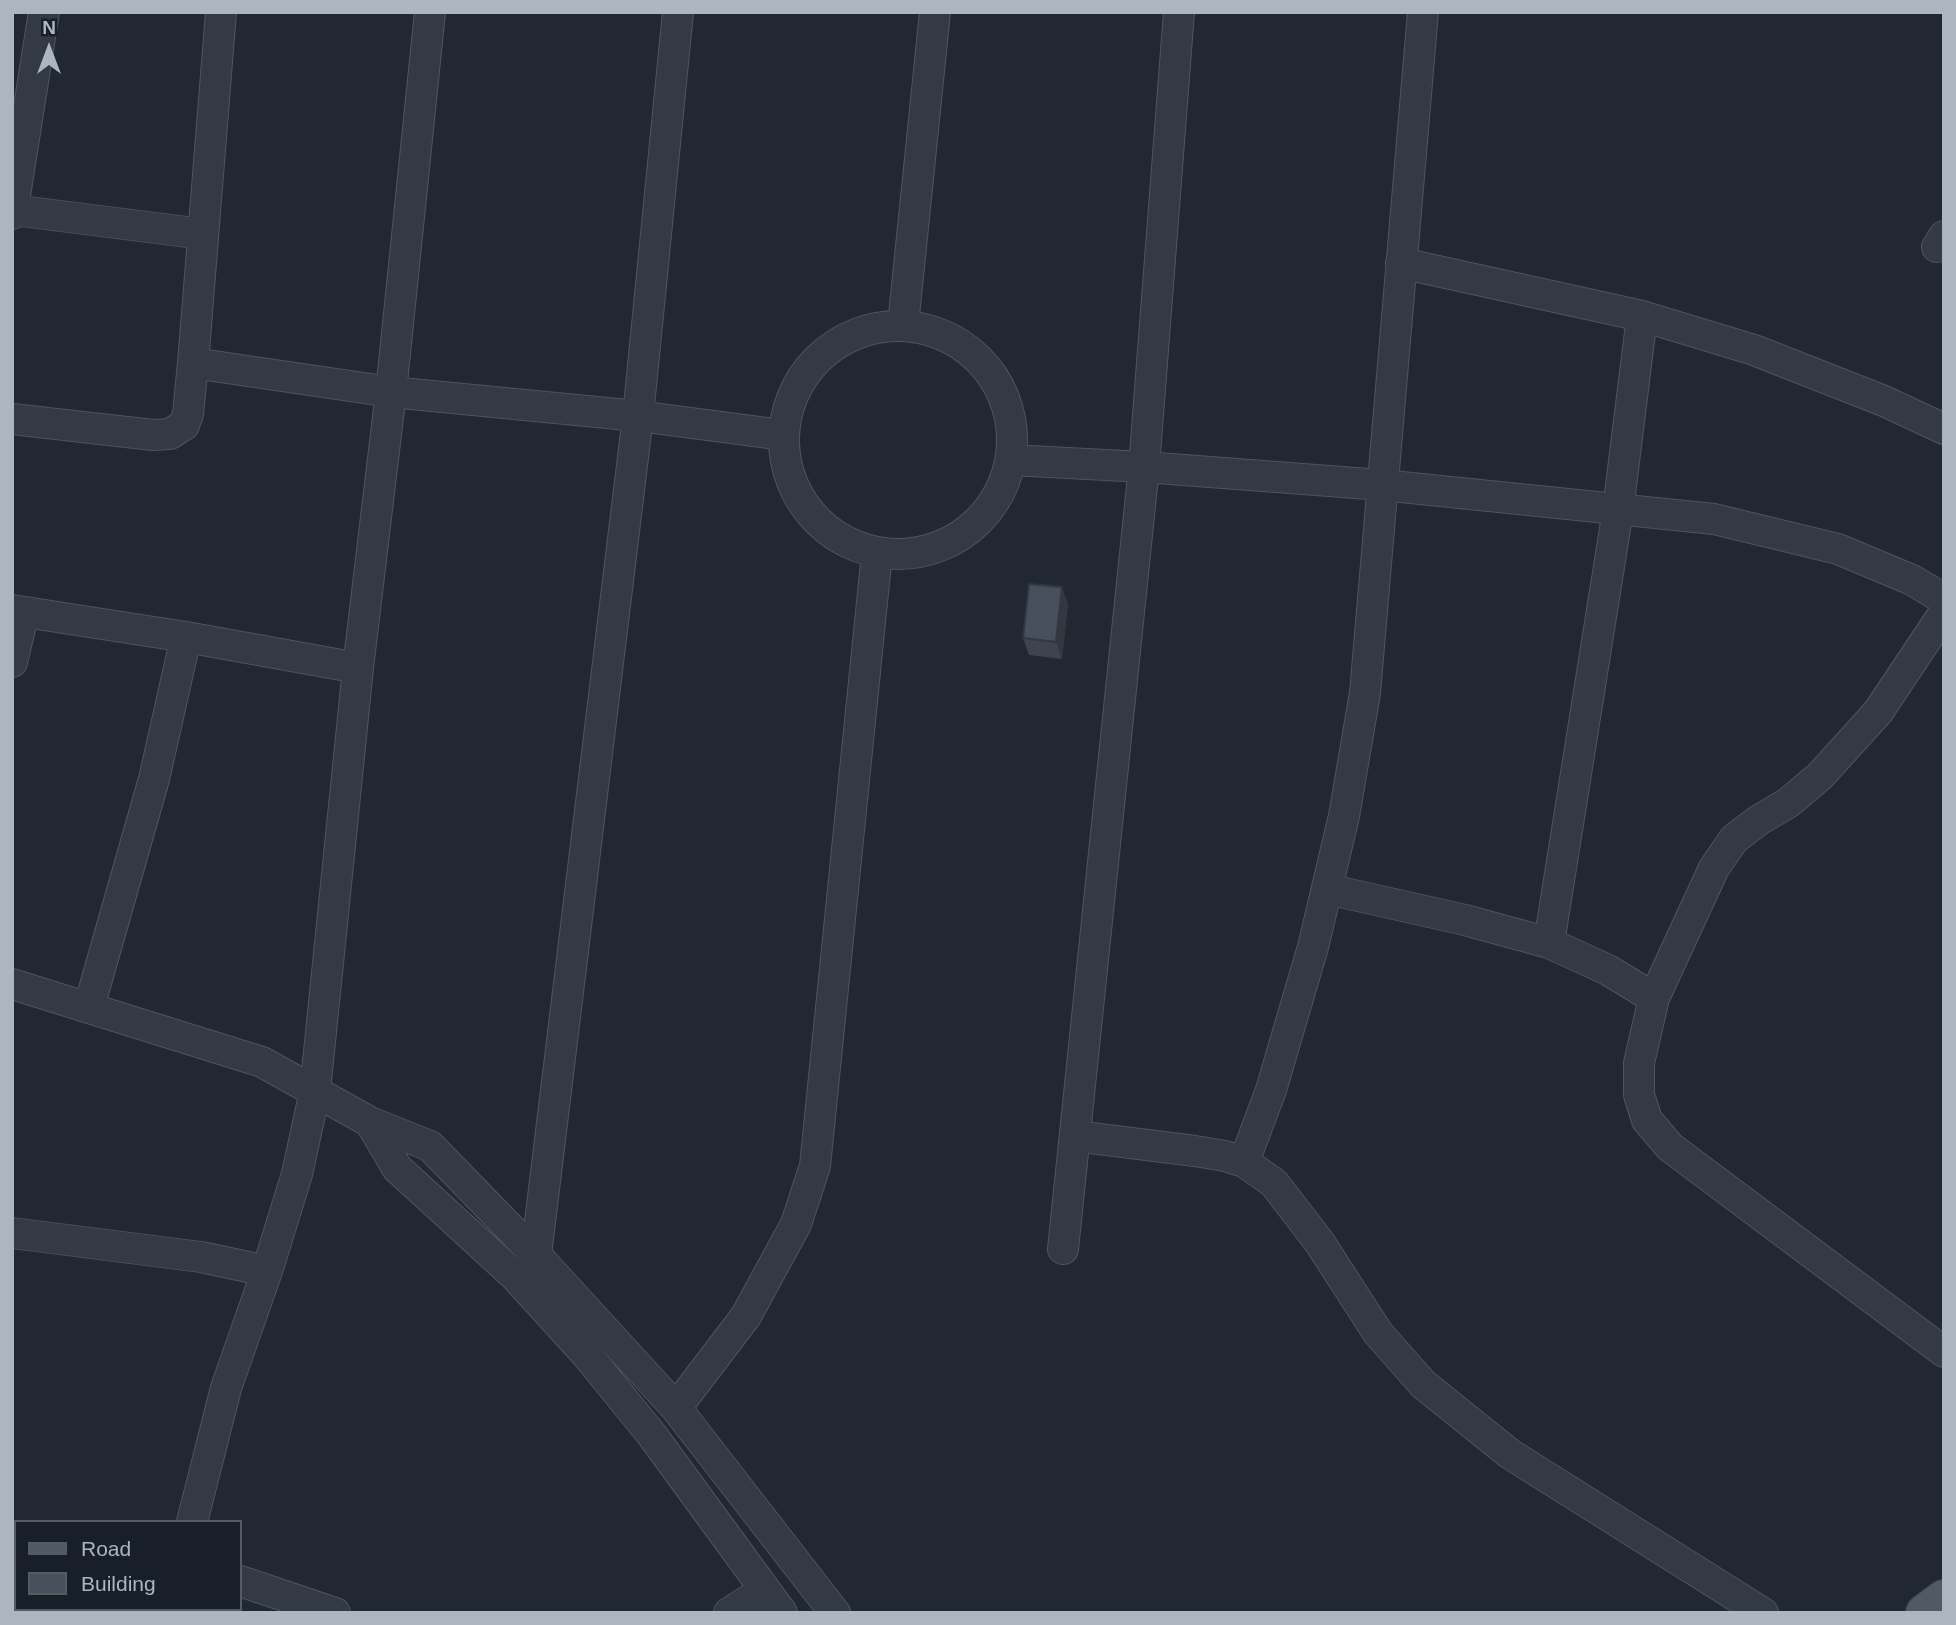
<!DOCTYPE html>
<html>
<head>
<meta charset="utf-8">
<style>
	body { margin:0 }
	#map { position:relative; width:1956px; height:1625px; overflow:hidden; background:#212832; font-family:Helvetica,sans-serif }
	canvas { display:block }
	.frame { position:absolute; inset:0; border:14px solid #adb5c0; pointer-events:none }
	.legend { position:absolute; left:14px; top:1520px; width:228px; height:91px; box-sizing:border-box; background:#191f28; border:2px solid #545b65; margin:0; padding:9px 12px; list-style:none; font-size:21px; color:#adb5c0 }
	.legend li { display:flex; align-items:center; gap:14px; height:35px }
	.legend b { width:35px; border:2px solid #545b65 }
	.north { position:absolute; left:14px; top:14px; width:70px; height:70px; -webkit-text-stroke:5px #191f28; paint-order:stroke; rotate:0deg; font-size:19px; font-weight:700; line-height:28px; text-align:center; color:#adb5c0 }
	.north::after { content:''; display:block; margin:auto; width:24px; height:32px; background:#adb5c0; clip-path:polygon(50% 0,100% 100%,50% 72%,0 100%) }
</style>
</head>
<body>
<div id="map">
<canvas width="1956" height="1625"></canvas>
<div class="frame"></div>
<ul class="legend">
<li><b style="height:9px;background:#515963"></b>Road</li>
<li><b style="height:19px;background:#474f5c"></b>Building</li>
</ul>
<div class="north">N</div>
</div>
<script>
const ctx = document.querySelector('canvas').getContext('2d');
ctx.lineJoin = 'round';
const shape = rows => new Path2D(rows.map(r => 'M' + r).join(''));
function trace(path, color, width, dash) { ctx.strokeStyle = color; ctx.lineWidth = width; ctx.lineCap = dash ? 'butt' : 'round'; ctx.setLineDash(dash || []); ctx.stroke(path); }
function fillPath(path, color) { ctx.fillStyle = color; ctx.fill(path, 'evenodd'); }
const street = shape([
	[13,210,203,234],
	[12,214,44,12],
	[1937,247,1944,236],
	[1401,263,1642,316,1754,350,1884,401,1944,429],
	[903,325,935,12],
	'784 440a114 114 0 1 1 228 0a114 114 0 1 1-228 0Z',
	[193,363,391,392,638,416,783,435],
	[12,419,153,435,170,434,184,425,188,414,193,363,221,12],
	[1011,460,1144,467,1382,485,1714,519,1838,549,1912,580,1944,599],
	[12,610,186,637,358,668],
	[1944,613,1878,712,1820,776,1788,803,1759,820,1734,839,1714,868,1654,998,1639,1063,1639,1095,1647,1120,1670,1147,1944,1352],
	[12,662,24,612],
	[1327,889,1465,920,1549,943,1608,970,1654,998],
	[1549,943,1618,510,1642,316],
	[12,984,262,1062,370,1122,430,1146,536,1255,676,1408,835,1613],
	[89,1007,154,779,186,637],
	[370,1122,397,1168,515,1276,587,1355,652,1435,782,1613],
	[1075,1136,1195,1151,1225,1156,1244,1162,1274,1183,1320,1243,1378,1333,1423,1384,1510,1454,1763,1613],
	[1244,1162,1271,1090,1313,947,1344,816,1365,693,1423,12],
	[12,1233,201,1257,267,1271],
	[1063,1249,1144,467,1179,12],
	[536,1255,638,416,678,12],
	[676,1408,746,1316,796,1224,815,1166,877,553],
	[192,1522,226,1388,267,1271,297,1174,315,1091,358,668,391,392,430,12],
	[12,1577,16,1579],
	[240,1581,335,1613],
	[89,1609,97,1613],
	[167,1613,168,1609],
	[729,1613,765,1590]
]);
const primary = shape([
	[1925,1613,1944,1599]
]);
trace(street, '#4e555e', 32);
trace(primary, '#3d434d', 40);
trace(street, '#343a43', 30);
trace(primary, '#515963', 38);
fillPath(shape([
	[1068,603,1062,659,1029,655,1023,638]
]), '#3d444f');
fillPath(shape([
	[1062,587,1068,603,1062,659,1056,642]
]), '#323740');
const building = shape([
	[1029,584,1062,587,1056,642,1023,638,1029,584]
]);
fillPath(building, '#474f5c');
trace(building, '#323740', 2);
</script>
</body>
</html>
